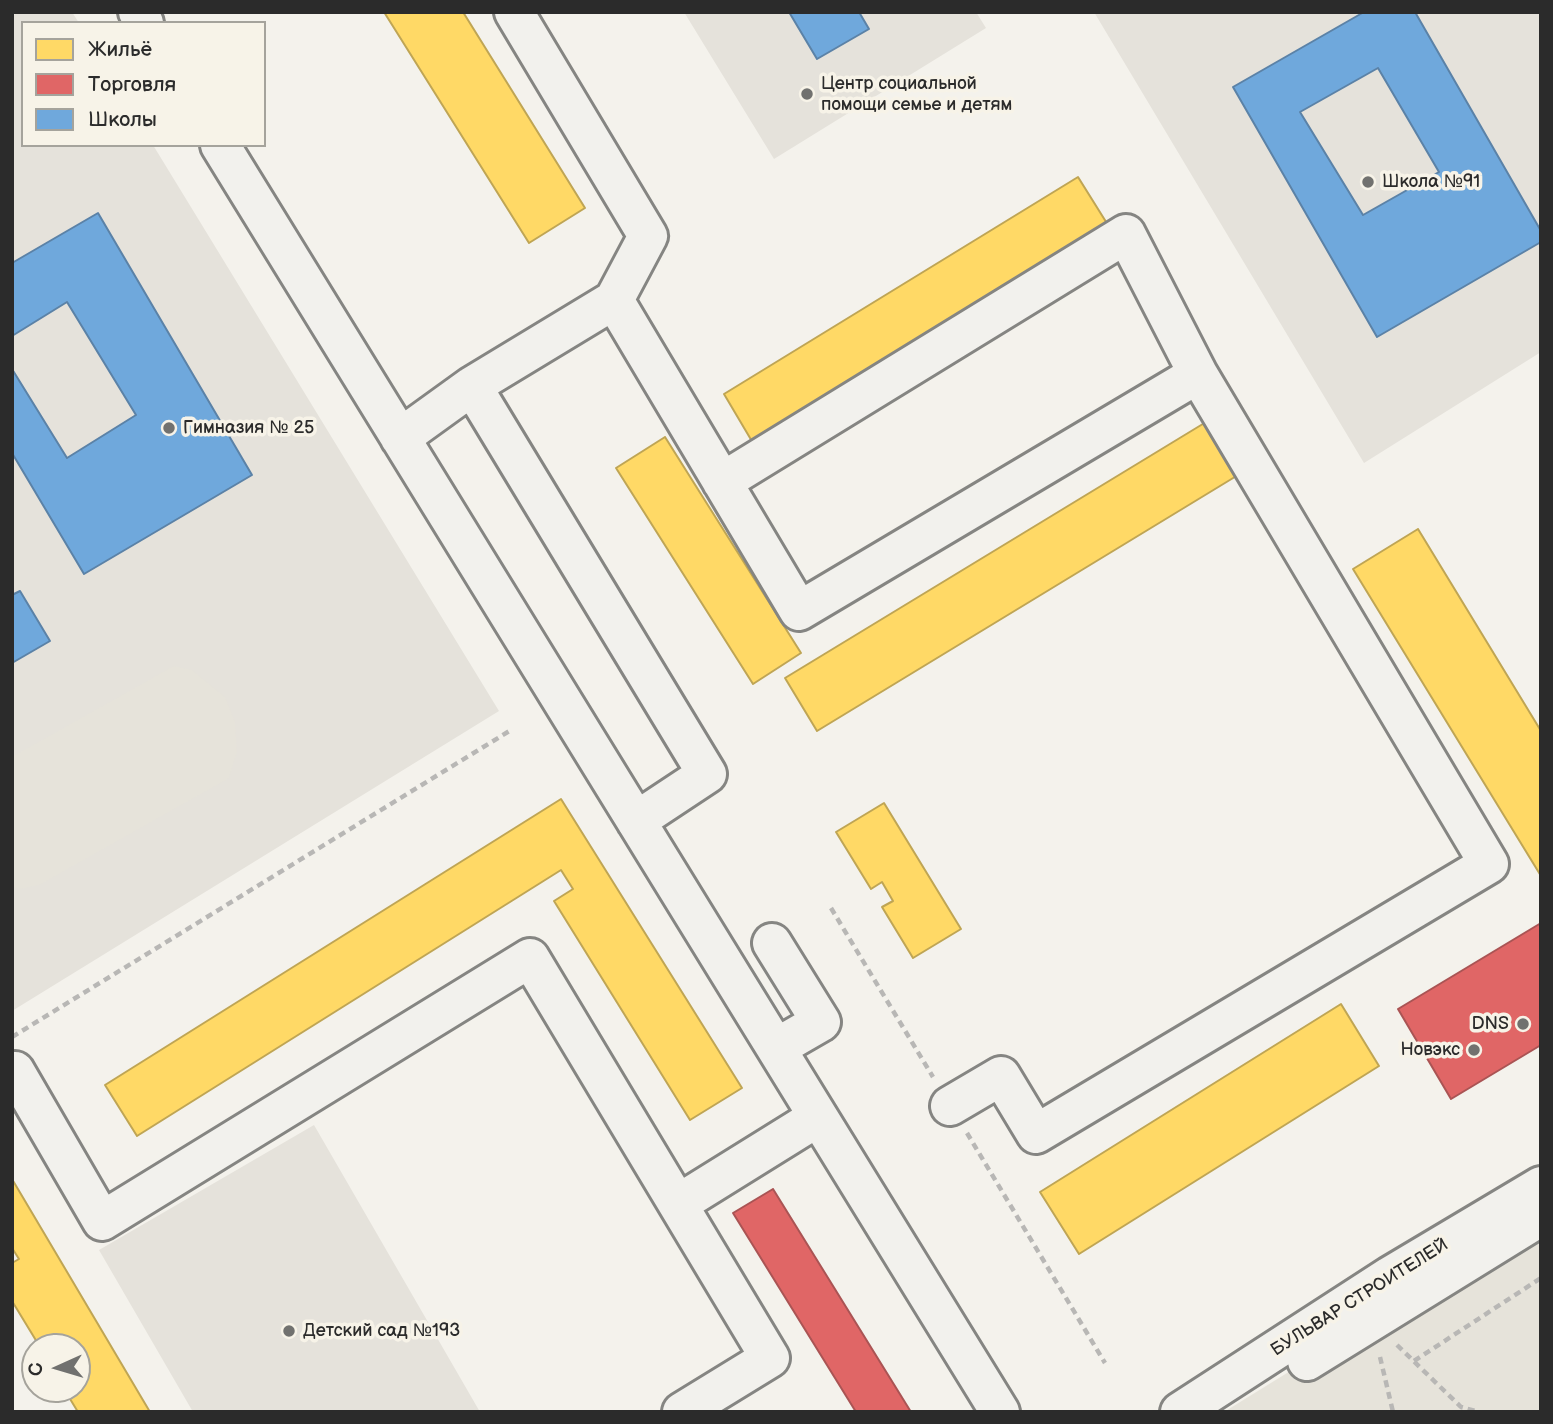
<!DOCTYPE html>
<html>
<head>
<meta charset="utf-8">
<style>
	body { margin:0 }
	#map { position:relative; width:1553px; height:1424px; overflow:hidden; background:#f4f2ec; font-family:"Balsamiq Sans",sans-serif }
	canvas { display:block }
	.frame { position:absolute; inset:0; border:14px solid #2b2b2b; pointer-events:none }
	.legend { position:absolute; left:21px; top:21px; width:245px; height:126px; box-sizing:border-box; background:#f7f3e8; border:2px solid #a5a39c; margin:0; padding:9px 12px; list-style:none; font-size:21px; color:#2b2b2b }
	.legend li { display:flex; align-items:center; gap:14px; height:35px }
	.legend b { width:35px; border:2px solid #a5a39c }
	.north { position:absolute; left:21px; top:1333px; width:70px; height:70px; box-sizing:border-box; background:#f7f3e8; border:2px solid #a5a39c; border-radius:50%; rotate:266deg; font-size:19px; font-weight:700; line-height:28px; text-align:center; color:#2b2b2b }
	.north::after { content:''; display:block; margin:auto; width:24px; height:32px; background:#71716f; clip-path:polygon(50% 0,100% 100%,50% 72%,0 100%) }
</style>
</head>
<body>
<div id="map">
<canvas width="1553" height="1424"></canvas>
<div class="frame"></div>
<ul class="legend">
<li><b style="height:19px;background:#ffd966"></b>Жильё</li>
<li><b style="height:19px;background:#e06666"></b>Торговля</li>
<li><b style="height:19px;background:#6fa8dc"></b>Школы</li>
</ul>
<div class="north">С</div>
</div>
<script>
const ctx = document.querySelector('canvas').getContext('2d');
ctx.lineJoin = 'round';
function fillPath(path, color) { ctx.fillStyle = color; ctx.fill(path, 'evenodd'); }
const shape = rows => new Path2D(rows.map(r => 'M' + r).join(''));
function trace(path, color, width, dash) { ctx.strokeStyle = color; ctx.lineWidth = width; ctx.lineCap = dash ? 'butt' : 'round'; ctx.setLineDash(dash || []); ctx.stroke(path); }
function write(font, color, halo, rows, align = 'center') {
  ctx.font = font + ' "Balsamiq Sans",sans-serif'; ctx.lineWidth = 7; ctx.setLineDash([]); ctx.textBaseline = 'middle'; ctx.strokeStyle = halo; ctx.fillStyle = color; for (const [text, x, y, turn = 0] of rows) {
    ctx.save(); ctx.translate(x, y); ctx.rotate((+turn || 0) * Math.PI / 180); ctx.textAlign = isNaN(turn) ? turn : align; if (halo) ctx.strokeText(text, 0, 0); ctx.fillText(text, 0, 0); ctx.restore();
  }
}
fillPath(shape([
	[18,12,72,12,79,23,23,23,23,145,153,145,499,711,12,1011,12,16],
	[684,12,976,12,986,28,774,159],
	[1094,12,1541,12,1541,352,1364,463],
	[314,1125,480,1412,193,1412,99,1250]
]), '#e5e2db');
fillPath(shape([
	[174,666,192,670,225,697,235,722,237,752,229,778,39,885,21,889,12,887,12,757],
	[1541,1217,1541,1412,1224,1412,1371,1321]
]), '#e6e3da');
const homes = shape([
	[384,12,463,12,585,208,529,243,384,12],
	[1078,177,1108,225,753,443,724,394,1078,177],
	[1211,419,1243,472,817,731,785,678,1211,419],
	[665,437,801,653,753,684,616,468,665,437],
	[1418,529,1541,731,1541,876,1353,569,1418,529],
	[561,799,742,1088,690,1120,554,901,573,889,561,870,137,1136,105,1085,561,799],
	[884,803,961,929,913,958,882,907,893,901,882,882,871,889,836,832,884,803],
	[1341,1004,1379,1066,1079,1254,1040,1192,1341,1004],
	[12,1179,150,1412,78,1412,64,1389,77,1389,77,1347,40,1347,12,1301,12,1263,19,1259,12,1248,12,1179]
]);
fillPath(homes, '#ffd966');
trace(homes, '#bfa554', 2);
const shops = shape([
	[1541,923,1541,1045,1451,1099,1398,1009,1541,923],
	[773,1189,911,1412,856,1412,733,1213,773,1189]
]);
fillPath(shops, '#e06666');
trace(shops, '#aa5454', 2);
const schools = shape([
	[789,12,859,12,869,29,817,59,789,12],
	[1364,12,1415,12,1541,231,1541,242,1377,337,1233,87,1364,12],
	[1378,68,1439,172,1363,215,1300,112,1378,68],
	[98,213,252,475,84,574,12,453,12,369,67,458,136,415,67,302,12,336,12,263,98,213],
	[20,591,50,641,12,663,12,595,20,591]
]);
fillPath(schools, '#6fa8dc');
trace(schools, '#5b82a7', 2);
const minor = shape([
	[138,12,144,23],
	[220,145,1000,1412],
	[614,300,799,611,1198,374,1489,864,1036,1134,1001,1076,950,1106],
	[472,386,707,774,636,821],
	[400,438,472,386,614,300,648,236,514,12],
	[722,482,1126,234,1198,374],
	[772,943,821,1022,776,1048],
	[12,1073,15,1071,102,1221,530,958,770,1358,682,1412],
	[678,1204,818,1117]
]);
const major = shape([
	[1307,1361,1535,1220],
	[1180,1412,1390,1276,1541,1186]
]);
trace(minor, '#858582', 44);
trace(major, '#858582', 44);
trace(shape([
	[831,908,933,1077],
	[12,1037,511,730],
	[967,1133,1105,1363],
	[1397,1345,1461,1407,1479,1412],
	[1380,1357,1393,1412],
	[1414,1361,1541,1278]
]), '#b8b7b5', 4.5, [7, 5]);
trace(minor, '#f2f1ed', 38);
trace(major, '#f2f1ed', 38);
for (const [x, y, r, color] of [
	[807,94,7,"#71716f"],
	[1368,182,7,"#71716f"],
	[169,428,7,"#71716f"],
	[1523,1024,7,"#71716f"],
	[1474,1050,7,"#71716f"],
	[289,1331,7,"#71716f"]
]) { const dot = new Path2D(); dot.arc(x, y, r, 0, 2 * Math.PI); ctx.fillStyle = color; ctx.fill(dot); trace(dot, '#f7f3e8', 2.5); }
write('18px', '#2b2b2b', '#f7f3e8', [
	["Центр социальной",821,84],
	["помощи семье и детям",821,105],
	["Школа №91",1382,182],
	["Гимназия № 25",183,428],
	["DNS",1509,1024,"right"],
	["Новэкс",1460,1050,"right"],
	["Детский сад №193",303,1331]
], 'left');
write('18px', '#2b2b2b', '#f7f3e8', [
	["БУЛЬВАР СТРОИТЕЛЕЙ",1360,1298,-32]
]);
</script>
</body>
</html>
